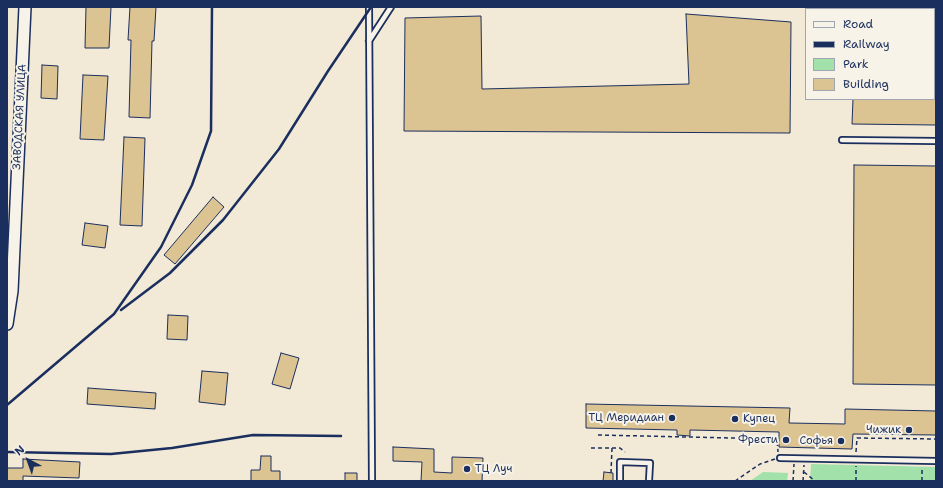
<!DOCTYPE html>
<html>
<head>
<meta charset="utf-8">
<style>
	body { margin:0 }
	#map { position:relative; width:943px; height:488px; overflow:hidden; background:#f2e9d7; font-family:"Shantell Sans",sans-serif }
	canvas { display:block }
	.frame { position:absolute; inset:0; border:8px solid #1b2f5e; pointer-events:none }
	.legend { position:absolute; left:805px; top:8px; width:130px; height:92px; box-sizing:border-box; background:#f7f3e8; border:1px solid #9fa5b1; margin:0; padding:5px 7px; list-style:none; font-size:12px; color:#1b2f5e }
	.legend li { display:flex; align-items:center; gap:8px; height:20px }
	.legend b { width:20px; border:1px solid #9fa5b1 }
	.north { position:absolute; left:8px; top:440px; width:40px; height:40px; -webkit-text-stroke:3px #f7f3e8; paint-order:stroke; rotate:319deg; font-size:11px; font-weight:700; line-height:16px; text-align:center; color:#1b2f5e }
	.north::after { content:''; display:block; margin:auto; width:14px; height:18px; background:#1b2f5e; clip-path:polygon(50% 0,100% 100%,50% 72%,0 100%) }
</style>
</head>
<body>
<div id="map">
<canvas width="943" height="488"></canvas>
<div class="frame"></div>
<ul class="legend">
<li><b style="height:5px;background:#f7f3e8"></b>Road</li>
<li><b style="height:5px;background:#1b2f5e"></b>Railway</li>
<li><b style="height:11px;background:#a2e1aa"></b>Park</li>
<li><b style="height:11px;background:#dcc392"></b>Building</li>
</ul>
<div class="north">N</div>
</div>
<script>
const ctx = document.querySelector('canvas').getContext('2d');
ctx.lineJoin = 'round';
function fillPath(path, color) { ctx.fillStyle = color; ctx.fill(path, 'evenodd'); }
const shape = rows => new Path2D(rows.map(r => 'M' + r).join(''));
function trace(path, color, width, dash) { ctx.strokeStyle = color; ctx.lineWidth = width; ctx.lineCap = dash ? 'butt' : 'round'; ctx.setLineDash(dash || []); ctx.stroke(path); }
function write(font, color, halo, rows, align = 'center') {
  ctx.font = font + ' "Shantell Sans",sans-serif'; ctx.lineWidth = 4; ctx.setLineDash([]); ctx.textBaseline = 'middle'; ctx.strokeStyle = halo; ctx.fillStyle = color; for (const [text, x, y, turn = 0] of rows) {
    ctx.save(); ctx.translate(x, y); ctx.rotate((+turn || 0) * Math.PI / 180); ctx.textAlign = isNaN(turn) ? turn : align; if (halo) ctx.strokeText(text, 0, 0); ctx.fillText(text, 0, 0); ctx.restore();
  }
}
fillPath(shape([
	[811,464,936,467,936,481,810,481],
	[763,472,788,473,787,481,750,481]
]), '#a2e1aa');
const building = shape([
	[86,7,111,7,109,48,85,48,86,7],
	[130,7,156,7,154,41,152,41,150,118,129,117,131,40,128,40,130,7],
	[686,14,791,22,790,133,404,131,405,18,481,16,482,89,689,84,686,14],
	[42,65,58,66,57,99,41,98,42,65],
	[83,75,108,76,104,140,80,139,83,75],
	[853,99,936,99,936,125,852,124,853,99],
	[124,137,145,138,142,226,120,225,124,137],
	[854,165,936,166,936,385,853,384,854,165],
	[213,197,224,207,175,264,164,255,213,197],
	[85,223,108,226,105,248,82,245,85,223],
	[168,315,188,316,187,340,167,339,168,315],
	[281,353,299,358,290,389,272,384,281,353],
	[202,371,228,373,225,405,199,402,202,371],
	[88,388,156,393,155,409,87,404,88,388],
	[586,404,790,408,789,423,845,424,845,409,936,411,936,435,853,434,852,449,779,447,779,432,690,430,690,436,677,435,677,430,586,428,586,404],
	[393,447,434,449,434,472,452,473,452,457,483,458,482,481,421,481,422,462,393,461,393,447],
	[261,456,271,456,271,471,280,471,280,481,251,481,251,470,260,470,261,456],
	[23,459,80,462,79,478,23,476,23,481,7,481,7,468,23,468,23,459],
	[604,472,613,473,613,481,603,481,604,472],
	[345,473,357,473,357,481,345,481,345,473]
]);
fillPath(building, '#dcc392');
trace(building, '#1b2f5e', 1);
const service = shape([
	[369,7,372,481],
	[369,41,391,7],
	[842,140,936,141],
	[780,458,936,461],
	[620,481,620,462,650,463,649,481]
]);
const tertiary = shape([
	[7,324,12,291,25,7]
]);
trace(service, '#1b2f5e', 8);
trace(tertiary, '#1b2f5e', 14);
trace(shape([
	[598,435,777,439,778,452],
	[591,448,620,448,625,452],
	[856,452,857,438,936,439],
	[804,472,815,481],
	[611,473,612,448],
	[735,481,760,464,775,459],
	[793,481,794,464],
	[803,481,804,465],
	[856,481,856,466],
	[922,481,922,467]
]), '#1b2f5e', 1.5, [4, 3]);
trace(service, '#f7f3e8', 4.5);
trace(tertiary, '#f7f3e8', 11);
trace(shape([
	[121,310,170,273,223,220,279,149,328,71,371,7],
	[7,405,114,314,161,247,192,185,211,131,212,7],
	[7,452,111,454,172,448,253,435,341,436]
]), '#1b2f5e', 2.5);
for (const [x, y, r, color] of [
	[672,418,4,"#1b2f5e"],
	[735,419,4,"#1b2f5e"],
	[909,430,4,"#1b2f5e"],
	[786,440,4,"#1b2f5e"],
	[841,441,4,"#1b2f5e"],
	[467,469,4,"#1b2f5e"]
]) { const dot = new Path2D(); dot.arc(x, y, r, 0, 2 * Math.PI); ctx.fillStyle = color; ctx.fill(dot); trace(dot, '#f7f3e8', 1.5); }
write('11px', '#1b2f5e', '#f7f3e8', [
	["ЗАВОДСКАЯ УЛИЦА",20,117,-87]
]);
write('11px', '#1b2f5e', '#f7f3e8', [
	["ТЦ Меридиан",664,418],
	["Купец",743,419,"left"],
	["Чижик",901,430],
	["Фрести",778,440],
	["Софья",833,441],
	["ТЦ Луч",475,469,"left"]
], 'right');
</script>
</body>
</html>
